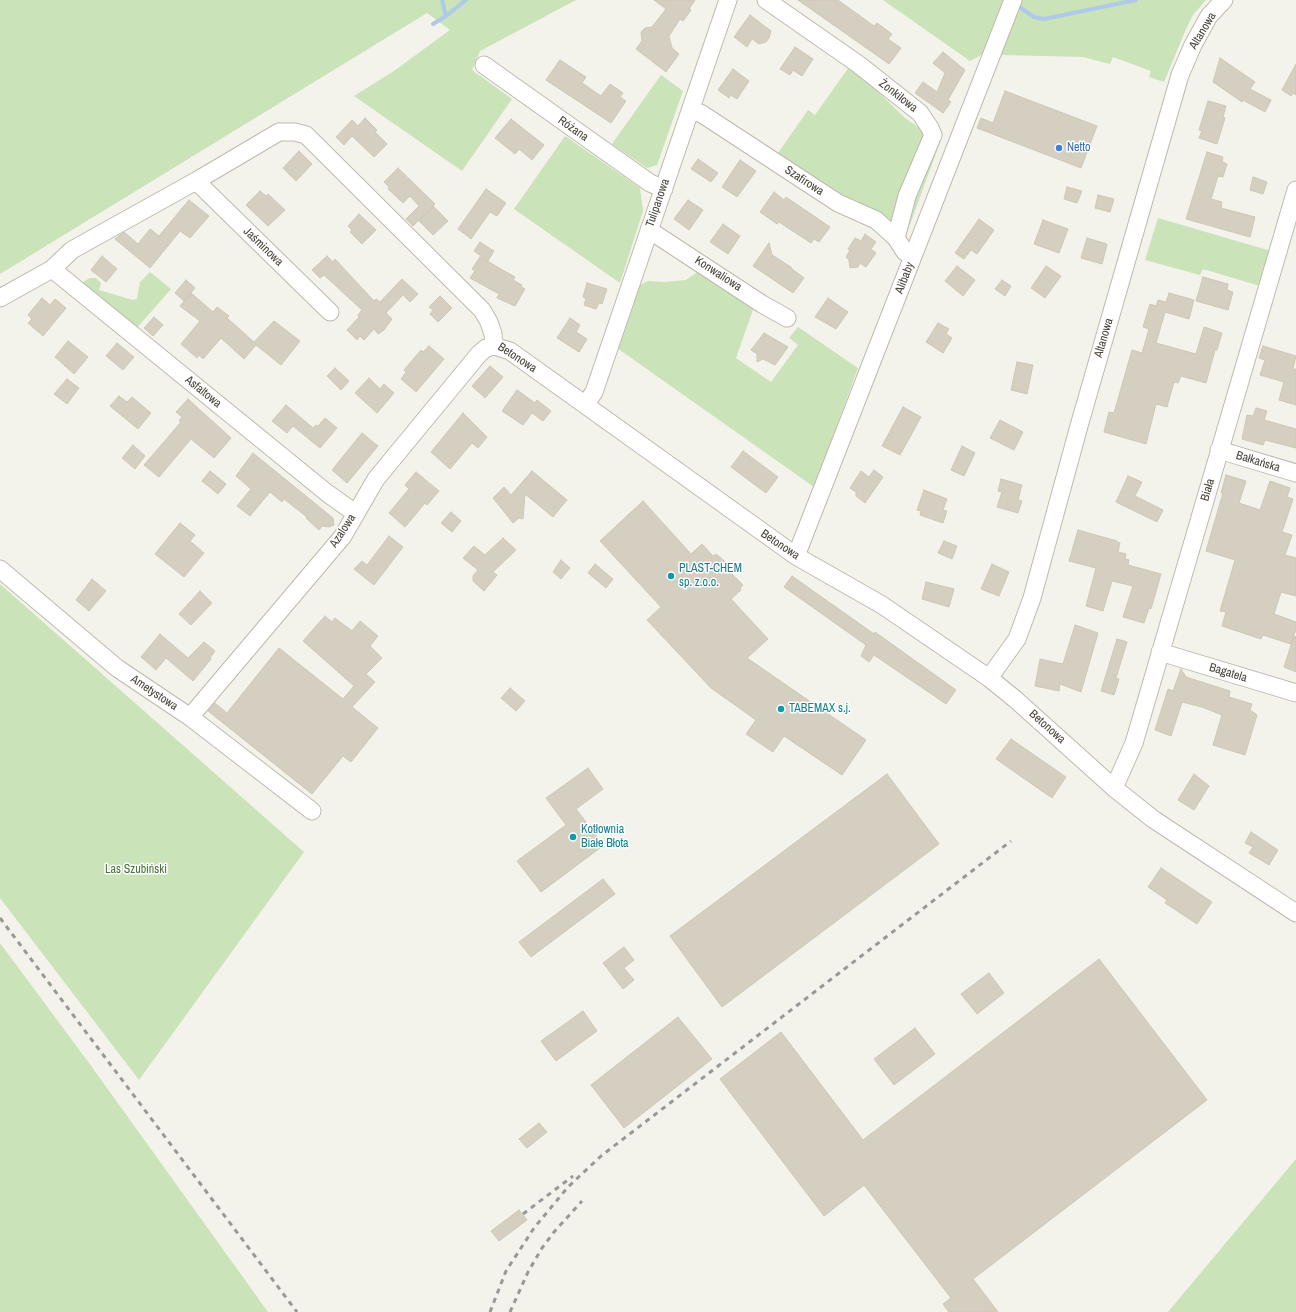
<!DOCTYPE html>
<html>
<head>
<meta charset="utf-8">
<style>
	body { margin:0 }
	canvas { display:block; background:#f3f2eb }
</style>
</head>
<body>
<canvas width="1296" height="1312"></canvas>
<script>
const ctx = document.querySelector('canvas').getContext('2d');
ctx.lineJoin = 'round';
function fillPath(path, color) { ctx.fillStyle = color; ctx.fill(path, 'evenodd'); }
const shape = rows => new Path2D(rows.map(r => 'M' + r).join(''));
function trace(path, color, width, dash) { ctx.strokeStyle = color; ctx.lineWidth = width; ctx.lineCap = dash ? 'butt' : 'round'; ctx.setLineDash(dash || []); ctx.stroke(path); }
function write(font, color, halo, rows, align = 'center') {
  ctx.font = font + ' "Archivo Narrow",sans-serif'; ctx.lineWidth = 3; ctx.setLineDash([]); ctx.textBaseline = 'middle'; ctx.strokeStyle = halo; ctx.fillStyle = color; for (const [text, x, y, turn = 0] of rows) {
    ctx.save(); ctx.translate(x, y); ctx.rotate((+turn || 0) * Math.PI / 180); ctx.textAlign = isNaN(turn) ? turn : align; if (halo) ctx.strokeText(text, 0, 0); ctx.fillText(text, 0, 0); ctx.restore();
  }
}
fillPath(shape([
	[0,0,576,0,480,51,472,70,512,99,462,171,354,96,394,71,450,30,427,13,0,274],
	[883,0,1008,0,987,52,970,61],
	[1017,0,1206,0,1193,15,1186,29,1164,82,1149,77,1151,71,1113,57,1110,64,1083,57,1002,55,997,53],
	[849,67,869,83,905,118,929,135,942,137,904,241,876,214,856,200,845,199,833,194,778,153,808,110,815,115],
	[661,75,683,91,657,165,647,168,612,144],
	[565,136,640,188,643,211,620,283,514,209],
	[1158,218,1271,251,1260,286,1203,269,1200,275,1145,260],
	[703,268,754,307,736,358,771,382,798,345,789,338,798,327,858,368,814,487,617,348,638,286,648,281,664,282,686,280],
	[150,272,171,289,136,329,81,283,90,278,96,278,101,283,99,290,133,300,137,299,140,282],
	[0,584,304,852,139,1080,0,898],
	[0,943,89,1063,268,1312,0,1312],
	[1296,1159,1296,1312,1168,1312]
]), '#cae3b9');
trace(shape([
	[442,0,446,16],
	[1018,6,1034,17,1044,19,1136,0],
	[433,24,446,16,466,0]
]), '#afcae8', 4);
const building = shape([
	[654,0,695,0,689,9,691,10,683,21,680,19,669,36,672,48,679,54,666,72,636,49,642,41,641,32,645,28,652,27,666,9,654,0],
	[798,0,838,0,874,26,877,23,892,34,888,39,901,48,889,64,798,0],
	[750,15,771,31,769,38,766,42,759,44,752,39,747,47,734,37,750,15],
	[795,47,813,59,802,76,793,70,790,75,780,69,795,47],
	[943,52,965,70,948,100,951,102,943,113,915,93,923,82,937,92,945,73,933,63,943,52],
	[1220,58,1255,82,1250,89,1271,100,1265,112,1243,100,1242,102,1213,82,1220,58],
	[560,60,586,77,582,83,601,96,610,84,623,93,620,97,626,101,611,123,546,80,560,60],
	[1296,64,1296,95,1293,93,1291,96,1282,90,1296,64],
	[733,69,749,81,737,99,731,95,729,98,718,90,733,69],
	[1005,91,1097,126,1081,168,977,128,981,118,993,123,1005,91],
	[1208,101,1226,106,1223,117,1225,118,1217,144,1199,138,1202,131,1199,130,1208,101],
	[365,118,377,130,375,132,387,144,374,157,352,136,344,145,336,137,352,120,358,126,365,118],
	[511,119,544,145,532,160,519,149,515,154,495,138,511,119],
	[299,151,312,164,296,181,283,168,299,151],
	[1207,152,1223,157,1222,162,1227,164,1223,177,1218,176,1211,199,1222,202,1221,208,1255,217,1250,237,1186,219,1207,152],
	[698,159,718,173,711,182,691,169,698,159],
	[740,160,756,171,737,197,722,187,740,160],
	[398,168,435,204,413,226,406,219,419,206,410,196,403,203,388,189,389,187,384,182,398,168],
	[1253,177,1267,182,1263,194,1250,190,1253,177],
	[1067,187,1082,191,1077,203,1064,199,1067,187],
	[486,189,506,203,497,216,490,212,471,239,458,229,486,189],
	[260,191,266,196,268,194,285,210,268,226,246,205,260,191],
	[774,192,784,200,786,197,830,227,819,242,814,239,811,243,779,222,777,224,760,212,774,192],
	[1098,195,1114,199,1110,212,1095,208,1098,195],
	[189,200,209,216,190,238,180,231,150,268,115,239,124,232,138,244,150,229,159,236,189,200],
	[688,200,703,210,689,230,674,219,688,200],
	[433,206,448,221,433,235,419,221,433,206],
	[359,214,376,230,362,244,350,232,352,230,348,226,359,214],
	[979,219,994,230,977,254,971,250,964,259,955,253,979,219],
	[1043,220,1068,229,1059,253,1034,244,1043,220],
	[723,224,740,236,728,254,710,242,723,224],
	[865,234,876,242,871,249,876,253,866,267,860,263,858,267,850,268,849,260,846,257,850,250,848,249,855,238,861,241,865,234],
	[1087,238,1107,244,1102,264,1081,258,1087,238],
	[480,242,494,251,488,261,474,251,480,242],
	[769,243,772,255,791,267,792,269,804,278,793,293,753,266,769,243],
	[102,256,117,269,106,282,91,270,102,256],
	[327,256,333,262,335,259,374,301,376,299,380,302,402,279,418,294,410,302,403,295,386,313,392,319,384,330,378,334,374,329,364,340,360,336,357,340,347,330,359,317,358,315,362,310,324,275,320,278,312,270,327,256],
	[480,257,515,277,513,280,522,285,521,287,525,289,515,306,497,298,499,294,470,278,475,271,472,269,480,257],
	[957,266,975,280,963,296,945,281,957,266],
	[1046,266,1061,276,1045,298,1031,288,1046,266],
	[1203,277,1228,284,1227,290,1233,292,1228,310,1196,301,1203,277],
	[186,280,195,288,184,301,175,293,186,280],
	[1002,280,1011,286,1005,296,995,289,1002,280],
	[587,283,607,289,602,304,599,303,596,309,584,305,586,299,583,297,587,283],
	[191,293,213,312,217,307,229,316,227,318,254,342,274,321,300,341,281,365,256,345,244,359,221,338,203,359,199,355,197,358,181,344,200,321,180,306,191,293],
	[1169,293,1194,300,1189,319,1165,312,1156,343,1196,354,1204,327,1222,333,1217,350,1215,350,1206,383,1181,376,1178,383,1174,382,1167,407,1156,404,1146,444,1104,432,1109,412,1114,413,1132,350,1142,353,1149,329,1143,327,1150,304,1156,306,1158,300,1166,302,1169,293],
	[440,296,452,308,438,322,430,314,433,310,429,307,440,296],
	[42,298,50,305,55,299,66,308,43,336,28,323,32,319,28,315,42,298],
	[828,298,848,312,836,329,815,317,828,298],
	[154,317,163,325,153,336,144,328,154,317],
	[570,318,580,325,576,332,587,339,579,352,557,338,570,318],
	[938,323,949,329,946,334,952,338,943,353,926,342,938,323],
	[764,333,788,347,775,365,763,359,757,362,757,354,751,350,764,333],
	[68,341,88,357,74,374,55,357,68,341],
	[117,343,134,357,123,370,106,356,117,343],
	[429,346,444,359,416,392,401,379,406,372,404,370,421,350,423,352,429,346],
	[1263,346,1296,356,1293,369,1296,369,1296,405,1279,400,1284,382,1260,375,1265,360,1259,358,1263,346],
	[1017,362,1033,365,1027,394,1011,390,1017,362],
	[490,366,503,377,485,398,472,386,490,366],
	[335,368,349,381,341,390,327,376,335,368],
	[369,378,380,389,384,384,394,393,377,413,355,393,369,378],
	[67,379,79,388,67,404,54,394,67,379],
	[517,390,535,403,537,400,551,411,543,421,532,413,523,425,502,411,517,390],
	[119,396,127,402,132,397,151,413,138,429,110,406,119,396],
	[188,399,231,438,214,458,191,439,159,477,144,465,181,422,179,421,182,417,176,412,188,399],
	[286,405,313,428,316,425,318,426,325,418,337,428,320,448,293,426,287,433,272,421,286,405],
	[903,407,921,417,900,455,882,446,903,407],
	[1256,408,1267,411,1264,420,1296,429,1296,448,1265,440,1263,445,1242,439,1247,415,1253,416,1256,408],
	[463,413,487,437,478,448,472,443,450,469,431,452,463,413],
	[1000,420,1023,432,1014,450,990,438,1000,420],
	[362,433,378,446,347,483,332,470,362,433],
	[133,445,145,456,135,469,122,458,133,445],
	[962,446,975,453,964,476,951,470,962,446],
	[743,451,778,477,766,493,731,467,743,451],
	[253,453,333,518,334,525,329,527,322,526,319,530,306,518,307,517,284,499,282,502,270,492,250,516,237,506,251,489,236,476,253,453],
	[874,470,883,477,865,503,856,496,856,492,850,488,861,471,869,477,874,470],
	[210,471,226,484,218,494,202,481,210,471],
	[532,471,567,500,553,517,525,494,523,519,519,518,513,523,493,498,504,487,511,495,532,471],
	[416,472,439,491,427,505,425,503,405,527,389,513,409,489,405,485,416,472],
	[1226,475,1246,481,1239,503,1260,510,1270,481,1290,488,1287,497,1293,499,1282,532,1292,535,1285,555,1296,558,1296,596,1281,592,1274,614,1296,622,1296,629,1291,644,1263,635,1261,639,1222,626,1226,612,1220,611,1235,560,1206,551,1223,493,1221,493,1226,475],
	[1128,476,1142,482,1135,496,1163,510,1157,522,1116,502,1128,476],
	[1001,479,1022,485,1018,500,1022,501,1018,513,997,507,1002,492,998,491,1001,479],
	[924,490,947,499,943,510,947,511,943,523,920,515,921,511,917,510,924,490],
	[643,501,691,554,702,544,713,556,716,554,728,564,731,567,730,572,743,585,740,588,741,590,731,599,768,639,747,658,866,740,842,775,784,736,773,752,746,734,756,720,711,688,647,620,661,607,600,541,643,501],
	[451,512,461,521,452,532,441,523,451,512],
	[180,523,195,535,190,541,204,553,184,577,155,554,180,523],
	[1078,530,1117,541,1117,542,1120,543,1118,552,1126,554,1125,559,1129,560,1128,565,1161,574,1151,609,1149,608,1144,623,1123,617,1133,586,1112,581,1103,611,1086,606,1096,568,1069,561,1078,530],
	[389,536,403,547,374,585,354,569,362,561,367,565,389,536],
	[503,538,516,550,493,572,497,575,484,591,473,581,473,576,478,570,463,558,474,546,485,555,503,538],
	[944,541,957,546,952,559,938,553,944,541],
	[561,560,570,568,561,579,553,572,561,560],
	[595,564,613,579,606,588,588,573,595,564],
	[992,564,1009,572,999,596,981,589,992,564],
	[792,576,874,634,875,632,956,690,946,704,874,655,869,662,861,656,866,645,784,587,792,576],
	[92,579,106,591,89,611,76,600,92,579],
	[926,582,954,589,949,607,922,599,926,582],
	[200,591,212,603,191,625,179,614,200,591],
	[325,616,332,622,335,618,352,631,360,621,378,636,370,646,382,658,366,674,375,682,352,707,378,728,351,762,343,756,312,794,208,711,215,703,227,713,279,648,343,699,354,686,303,641,325,616],
	[1075,625,1098,633,1081,692,1060,684,1059,691,1035,686,1040,659,1063,664,1075,625],
	[160,634,188,658,204,642,215,651,210,658,211,659,193,681,166,658,156,670,141,657,160,634],
	[1294,636,1296,637,1296,672,1284,667,1294,636],
	[1117,639,1127,642,1116,678,1119,679,1114,695,1101,691,1117,639],
	[1181,669,1186,677,1230,691,1229,697,1252,704,1250,710,1257,715,1245,755,1213,745,1222,715,1202,707,1182,702,1171,736,1155,730,1168,689,1173,691,1181,669],
	[510,688,525,701,516,711,501,698,510,688],
	[1011,739,1066,777,1052,798,996,759,1011,739],
	[588,768,603,789,576,809,604,845,541,892,517,861,566,825,546,798,588,768],
	[887,774,939,844,722,1007,670,936,887,774],
	[1194,774,1209,786,1194,810,1178,800,1194,774],
	[1251,832,1278,850,1269,865,1249,853,1253,847,1245,843,1251,832],
	[1161,868,1212,902,1197,924,1165,903,1167,900,1148,887,1161,868],
	[603,879,615,894,531,957,519,942,603,879],
	[624,947,634,960,624,968,634,980,623,989,603,963,624,947],
	[1099,959,1207,1100,973,1279,998,1312,949,1312,943,1304,951,1298,864,1185,824,1216,720,1079,781,1032,863,1140,1099,959],
	[989,973,1004,993,977,1014,961,994,989,973],
	[583,1011,597,1031,556,1061,541,1041,583,1011],
	[678,1017,712,1059,624,1128,591,1085,678,1017],
	[915,1028,935,1054,894,1085,874,1059,915,1028],
	[539,1123,547,1132,527,1148,519,1139,539,1123],
	[519,1210,527,1220,499,1241,491,1231,519,1210]
]);
fillPath(building, '#d4cfc1');
trace(building, '#cec7b5', 1);
const street = shape([
	[766,0,858,64,920,113,930,128,933,135,907,196,896,238],
	[484,65,650,183,664,189],
	[691,109,702,114,838,203,876,220,896,238,905,252,913,256],
	[196,181,330,312],
	[649,230,762,304,787,318],
	[52,269,327,493,355,513],
	[0,298,52,269,72,250,196,181,279,132,295,132,306,135,482,310,489,322,493,334,494,346],
	[585,405,594,392,728,0],
	[1219,450,1296,473],
	[796,556,1013,0],
	[0,569,117,668,190,717,312,811],
	[1160,652,1296,693],
	[989,678,1017,639,1032,598,1079,426,1180,75,1193,45,1209,16,1224,0],
	[190,717,343,536,376,479,479,354,486,348,494,346,510,351,796,556,882,605,989,678,1015,699,1114,788,1153,819,1296,913],
	[1114,788,1134,743,1296,190]
]);
trace(street, '#bebaae', 19);
trace(street, '#fff', 17);
trace(shape([
	[0,918,297,1312],
	[523,1214,573,1176],
	[490,1312,506,1271,534,1228,568,1187,601,1156,1011,841],
	[510,1312,528,1272,542,1248,554,1232,582,1201]
]), '#989898', 3, [5, 5]);
for (const [x, y, r, color] of [
	[1059,148,4,"#3f7fe0"],
	[671,576,4,"#0f9aa8"],
	[781,709,4,"#0f9aa8"],
	[573,837,4,"#0f9aa8"]
]) { const dot = new Path2D(); dot.arc(x, y, r, 0, 2 * Math.PI); ctx.fillStyle = color; ctx.fill(dot); trace(dot, '#fff', 1.5); }
write('12px', '#474339', '#fff', [
	["Altanowa",1203,31,-59],
	["Żonkilowa",898,96,38],
	["Różana",573,129,35],
	["Szafirowa",804,181,33],
	["Tulipanowa",658,203,-71],
	["Jaśminowa",263,247,44],
	["Konwaliowa",718,274,33],
	["Alibaby",905,278,-69],
	["Altanowa",1104,338,-74],
	["Betonowa",517,358,33],
	["Asfaltowa",203,392,39],
	["Bałkańska",1258,462,17],
	["Biała",1208,490,-74],
	["Azalowa",343,531,-57],
	["Betonowa",780,545,34],
	["Bagatela",1228,673,17],
	["Ametystowa",154,693,34],
	["Betonowa",1047,727,42]
]);
write('12px', '#366cbe', '#fff', [
	["Netto",1067,148]
], 'left');
write('12px', '#0d838f', '#fff', [
	["PLAST-CHEM",679,569],
	["sp. z.o.o.",679,583],
	["TABEMAX s.j.",789,709],
	["Kotłownia",581,830],
	["Białe Błota",581,844]
], 'left');
write('12px', '#437233', '#fff', [
	["Las Szubiński",136,870]
]);
</script>
</body>
</html>
